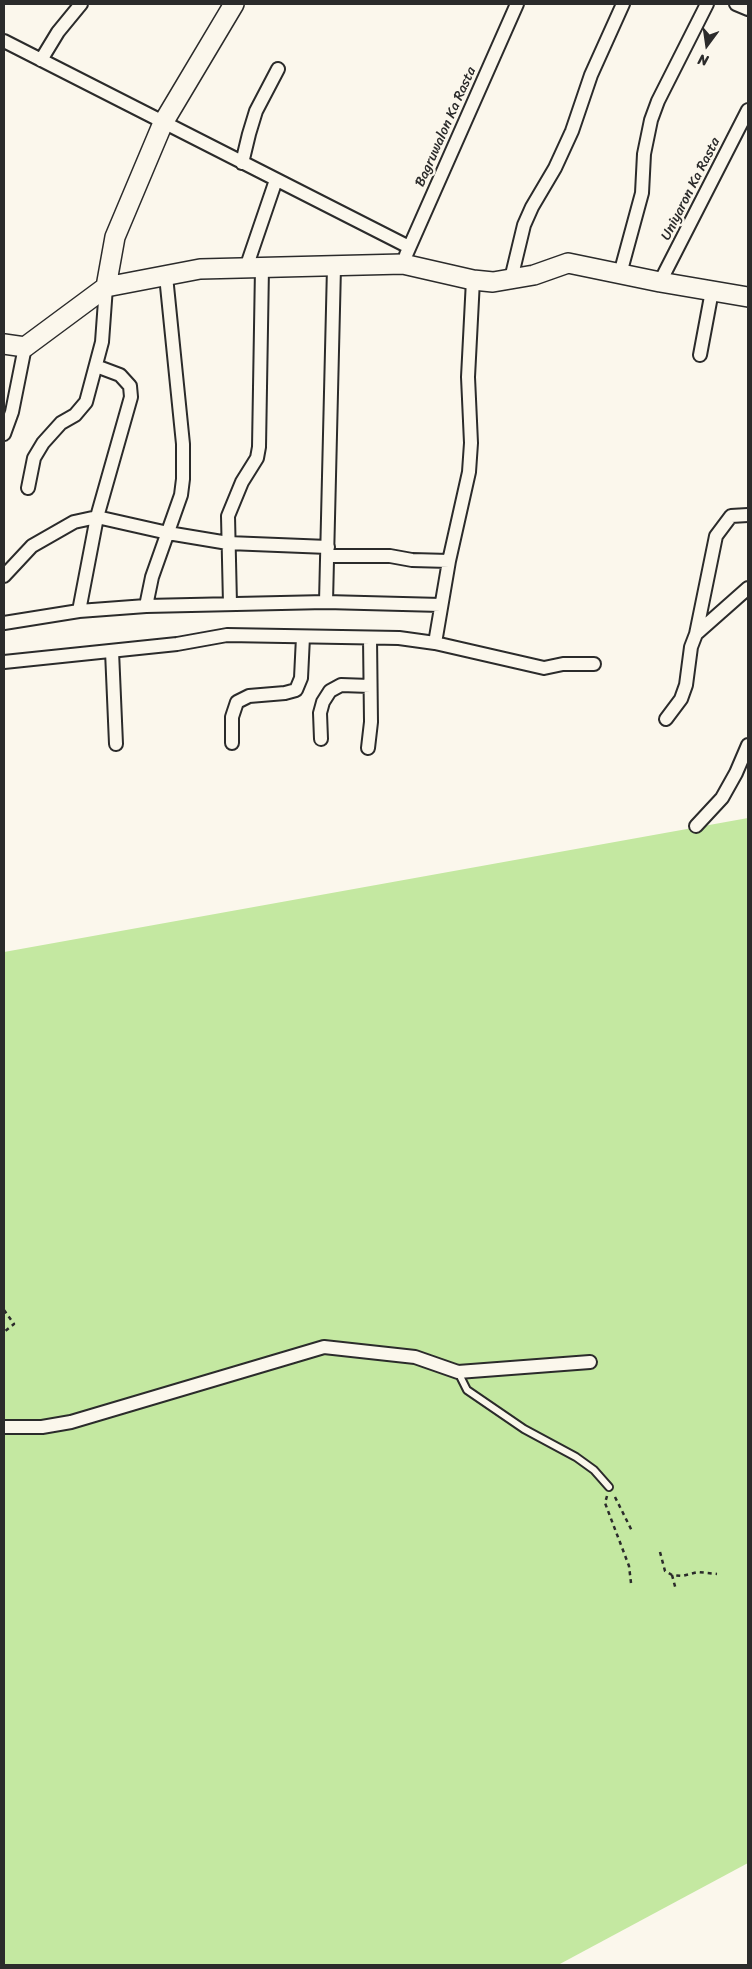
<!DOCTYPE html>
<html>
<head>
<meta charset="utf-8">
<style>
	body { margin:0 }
	#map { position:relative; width:752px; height:1969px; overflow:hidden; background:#fbf7ec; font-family:Sriracha,sans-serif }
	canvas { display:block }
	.frame { position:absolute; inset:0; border:5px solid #2b2b2b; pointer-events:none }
	.north { position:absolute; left:682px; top:20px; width:50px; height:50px; -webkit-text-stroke:4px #fbf7ec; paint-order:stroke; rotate:194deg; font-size:14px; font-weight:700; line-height:20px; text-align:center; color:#2b2b2b }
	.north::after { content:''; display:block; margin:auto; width:18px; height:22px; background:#2b2b2b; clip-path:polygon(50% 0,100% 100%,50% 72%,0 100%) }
</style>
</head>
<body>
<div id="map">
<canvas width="752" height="1969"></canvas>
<div class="frame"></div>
<div class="north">N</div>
</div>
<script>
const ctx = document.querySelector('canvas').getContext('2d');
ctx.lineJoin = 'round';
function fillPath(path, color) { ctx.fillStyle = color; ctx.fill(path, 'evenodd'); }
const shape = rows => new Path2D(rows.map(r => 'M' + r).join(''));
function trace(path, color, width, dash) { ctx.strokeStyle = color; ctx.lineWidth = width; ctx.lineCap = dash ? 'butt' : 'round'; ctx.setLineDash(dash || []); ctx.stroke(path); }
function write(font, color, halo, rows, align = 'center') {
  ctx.font = font + ' Sriracha,sans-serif'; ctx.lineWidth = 5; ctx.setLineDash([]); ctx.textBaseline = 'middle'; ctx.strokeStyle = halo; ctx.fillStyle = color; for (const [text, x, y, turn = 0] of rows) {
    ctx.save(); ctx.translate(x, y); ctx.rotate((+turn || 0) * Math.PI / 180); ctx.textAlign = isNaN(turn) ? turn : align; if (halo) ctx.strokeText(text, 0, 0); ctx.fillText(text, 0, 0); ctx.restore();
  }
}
fillPath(shape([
	[748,818,748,1863,558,1965,4,1965,4,952]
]), '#c4e8a1');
const lane = shape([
	[458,1372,467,1390,524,1429,576,1457,594,1470,609,1487]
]);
const street = shape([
	[736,4,748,9],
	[4,41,409,247],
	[41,60,58,32,81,4],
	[242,163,249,134,256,111,278,69],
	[406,255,517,4],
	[246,268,276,180],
	[620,274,642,193,644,154,651,120,658,101,707,4],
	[511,279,524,225,532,207,555,168,572,131,591,75,623,4],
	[660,282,748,110],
	[700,355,712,291],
	[4,434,12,412,25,347],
	[28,488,34,458,43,443,61,423,75,415,86,402,102,342,106,287],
	[328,556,390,556,412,560,449,561],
	[4,576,32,546,74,522,97,517,168,533,228,543,328,547],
	[326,602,334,267],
	[230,604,228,516,242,482,257,458,259,447,262,268],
	[146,606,152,577,181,495,183,479,183,444,166,276],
	[79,611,97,517,131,397,130,386,120,375,96,366],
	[4,623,79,611,146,606,326,602,441,605],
	[696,634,716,536,731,516,748,515],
	[435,643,544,668,563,664,594,664],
	[112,651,116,744],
	[4,662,177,644,227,635,399,638,435,643,449,561,469,472,471,443,468,377,473,280],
	[666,719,681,699,686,685,691,647,696,634,748,588],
	[321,739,320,713,323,702,330,691,341,685,370,686],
	[232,743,232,717,237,702,249,696,285,693,296,690,301,678,303,637],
	[368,748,371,722,370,638],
	[696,826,722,798,736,773,748,745],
	[4,1427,42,1427,71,1422,324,1347,415,1357,458,1372,590,1362]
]);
const secondary = shape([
	[106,287,115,237,163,123,234,4],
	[4,344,25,347,106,287,200,269,403,264,473,280,493,282,534,275,568,263,660,282,748,297]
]);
trace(lane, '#2b2b2b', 10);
trace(street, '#2b2b2b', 16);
trace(secondary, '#2b2b2b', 22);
trace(shape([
	[4,1310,14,1324,4,1332],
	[607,1496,605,1503,629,1566,631,1583],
	[615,1497,632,1531],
	[660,1552,665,1571,672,1575,682,1576,698,1572,717,1574],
	[672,1575,676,1590]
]), '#2b2b2b', 2.5, [4, 4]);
trace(lane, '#fbf7ec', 6);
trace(street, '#fbf7ec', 12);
trace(secondary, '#fbf7ec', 19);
write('14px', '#2b2b2b', '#fbf7ec', [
	["Bagruwalon Ka Rasta",446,127,-66],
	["Uniyaron Ka Rasta",691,189,-63]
]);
</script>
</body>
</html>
